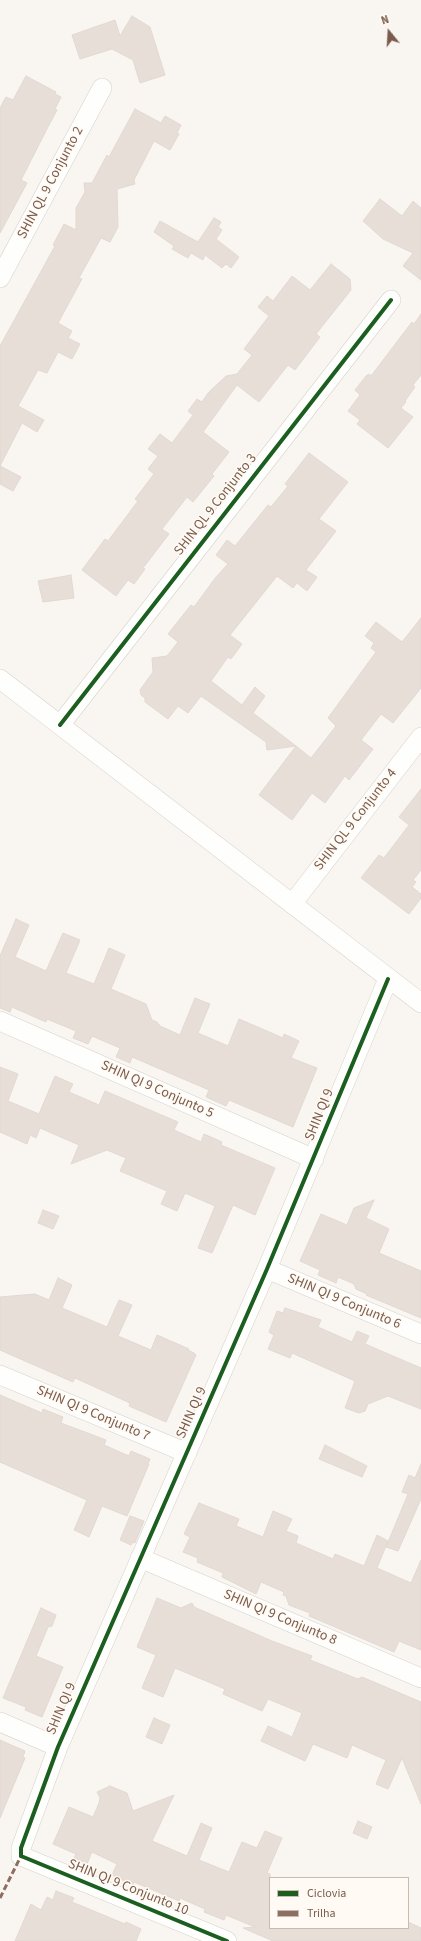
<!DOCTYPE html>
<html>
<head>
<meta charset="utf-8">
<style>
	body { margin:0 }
	#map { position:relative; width:421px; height:1941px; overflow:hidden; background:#f9f5f0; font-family:"Source Sans 3",sans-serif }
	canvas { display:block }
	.legend { position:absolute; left:269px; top:1877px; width:140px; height:52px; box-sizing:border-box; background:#fffaf3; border:1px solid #cabbb1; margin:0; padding:5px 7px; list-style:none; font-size:12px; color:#7a5c4d }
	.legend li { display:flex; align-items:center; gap:8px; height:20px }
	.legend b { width:20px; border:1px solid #cabbb1 }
	.north { position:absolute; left:369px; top:12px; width:40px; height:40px; -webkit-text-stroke:3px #fffaf3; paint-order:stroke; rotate:342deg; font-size:11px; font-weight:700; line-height:16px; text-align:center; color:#7a5c4d }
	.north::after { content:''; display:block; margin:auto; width:14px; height:18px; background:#7a5c4d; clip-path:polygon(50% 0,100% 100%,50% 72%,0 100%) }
</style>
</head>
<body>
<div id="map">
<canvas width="421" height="1941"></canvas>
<ul class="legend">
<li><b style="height:5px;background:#1b5e20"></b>Ciclovia</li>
<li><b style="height:5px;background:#8d6e63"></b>Trilha</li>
</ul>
<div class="north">N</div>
</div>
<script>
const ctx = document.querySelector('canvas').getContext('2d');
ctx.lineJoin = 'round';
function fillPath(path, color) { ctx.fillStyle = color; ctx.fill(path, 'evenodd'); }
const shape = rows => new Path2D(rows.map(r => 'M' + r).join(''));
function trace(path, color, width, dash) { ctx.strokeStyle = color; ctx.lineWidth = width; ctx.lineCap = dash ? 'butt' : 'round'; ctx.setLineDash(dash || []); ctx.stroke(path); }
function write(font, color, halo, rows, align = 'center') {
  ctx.font = font + ' "Source Sans 3",sans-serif'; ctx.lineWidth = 3; ctx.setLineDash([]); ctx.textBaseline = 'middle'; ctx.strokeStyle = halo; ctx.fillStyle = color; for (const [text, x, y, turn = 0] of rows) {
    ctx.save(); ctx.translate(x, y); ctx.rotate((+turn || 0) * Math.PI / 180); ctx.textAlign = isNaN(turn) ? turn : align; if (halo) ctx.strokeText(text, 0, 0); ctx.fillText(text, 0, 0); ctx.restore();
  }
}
const building = shape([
	[132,16,150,27,165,75,140,83,133,60,112,49,80,59,72,35,115,20,120,36,132,16],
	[26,76,56,92,55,94,61,97,55,109,57,110,50,123,21,180,27,183,0,233,0,108,6,97,13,100,26,76],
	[135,109,161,123,165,116,181,125,177,133,179,134,170,150,154,141,134,180,135,184,117,189,118,227,110,242,101,238,79,278,82,279,58,323,72,331,68,338,80,344,72,359,58,352,47,373,38,370,18,406,44,420,37,432,22,423,0,466,0,346,55,246,53,245,64,224,76,230,76,208,85,192,84,183,92,183,107,155,109,157,135,109],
	[380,199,402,216,413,201,421,208,421,280,403,266,413,253,383,239,363,221,380,199],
	[214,218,221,222,218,227,222,230,216,239,239,257,231,268,226,264,222,268,205,255,203,260,191,253,188,258,172,249,174,246,154,232,160,221,198,242,214,218],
	[331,264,350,279,351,290,316,334,320,337,295,370,288,365,259,402,237,385,203,432,229,452,212,474,214,476,193,502,187,497,162,529,169,534,143,568,145,569,134,584,128,580,116,596,82,570,105,539,108,541,138,501,135,499,154,474,148,469,158,456,148,449,160,434,172,443,193,415,188,411,197,399,202,402,208,393,226,376,237,374,252,355,244,349,269,316,258,307,267,296,273,301,292,276,310,290,331,264],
	[421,314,421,375,413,385,415,387,405,401,406,402,401,408,413,417,388,448,357,424,360,420,348,411,360,395,355,390,366,376,369,374,371,376,412,322,414,324,421,314],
	[309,453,348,482,319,519,336,531,306,570,317,577,307,591,297,583,293,588,277,576,230,635,242,644,231,659,228,657,211,681,242,705,255,687,265,696,253,713,296,746,267,750,266,742,201,696,188,713,178,706,168,719,145,702,145,698,141,695,140,690,153,672,152,658,167,656,178,642,168,634,191,605,194,607,216,577,228,564,216,555,227,540,235,546,268,505,271,507,288,486,285,484,309,453],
	[0,466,21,477,13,491,0,484,0,466],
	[71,575,74,598,43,602,38,581,71,575],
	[421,618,421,688,393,723,381,714,361,740,373,749,349,780,345,776,325,803,312,793,292,820,259,795,296,746,311,758,336,726,328,718,376,652,371,648,374,643,365,636,376,622,402,642,421,618],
	[421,789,421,870,413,880,416,882,412,887,421,894,421,898,409,914,361,878,379,855,384,858,409,825,399,817,421,789],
	[16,919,29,925,15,957,46,971,63,933,80,940,66,973,94,984,109,948,125,955,111,989,146,1004,152,1020,157,1022,160,1026,180,1035,195,998,210,1004,198,1033,228,1046,239,1019,283,1038,284,1034,299,1041,291,1058,317,1068,293,1127,229,1100,226,1106,206,1097,209,1090,132,1057,130,1063,116,1057,120,1048,92,1036,88,1044,73,1038,76,1031,47,1019,46,1022,12,1007,10,1012,0,1008,0,956,16,919],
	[0,1067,18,1074,8,1101,39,1114,55,1076,73,1084,69,1092,99,1105,105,1091,178,1122,174,1130,201,1142,204,1134,222,1142,221,1145,275,1168,255,1215,233,1205,212,1253,198,1248,215,1206,185,1193,177,1211,161,1204,167,1191,120,1171,126,1158,107,1150,71,1164,79,1145,40,1128,36,1138,30,1135,27,1144,0,1132,0,1067],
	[374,1200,366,1218,389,1229,379,1253,421,1271,421,1318,366,1295,367,1294,356,1289,354,1284,338,1277,336,1283,318,1275,320,1270,300,1261,321,1214,347,1225,354,1208,374,1200],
	[43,1210,59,1216,53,1229,38,1223,43,1210],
	[58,1278,72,1285,62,1308,107,1327,119,1300,132,1305,118,1336,151,1350,157,1335,189,1349,188,1350,194,1353,196,1355,166,1422,129,1406,130,1403,75,1378,73,1382,0,1350,0,1297,35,1294,49,1300,58,1278],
	[285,1308,321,1320,318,1327,352,1342,357,1331,369,1336,365,1344,421,1368,421,1409,388,1396,368,1404,365,1411,359,1413,345,1408,355,1381,292,1353,290,1358,268,1349,274,1335,269,1332,277,1311,283,1313,285,1308],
	[0,1395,42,1413,43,1409,63,1417,61,1423,106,1440,104,1445,129,1456,131,1451,150,1459,148,1464,149,1464,127,1516,102,1506,89,1537,74,1530,87,1500,0,1462,0,1395],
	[325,1445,367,1466,362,1477,319,1459,325,1445],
	[421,1464,421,1499,398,1551,386,1547,408,1494,402,1492,409,1475,415,1478,421,1464],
	[199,1503,239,1519,236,1526,263,1537,273,1511,292,1519,286,1531,298,1536,296,1543,333,1559,335,1554,364,1566,377,1535,388,1541,377,1568,411,1583,421,1560,421,1650,399,1641,394,1652,309,1616,310,1613,289,1605,286,1596,283,1595,284,1592,261,1582,256,1594,222,1577,223,1573,197,1562,198,1558,183,1552,190,1537,184,1534,199,1503],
	[130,1516,144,1521,135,1543,133,1542,131,1545,120,1540,130,1516],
	[157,1598,181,1608,192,1603,194,1607,272,1641,312,1656,310,1660,358,1679,362,1677,421,1702,421,1804,402,1758,388,1789,376,1784,386,1760,352,1745,347,1758,313,1744,305,1761,261,1741,268,1726,292,1737,302,1713,268,1699,262,1711,223,1694,225,1689,175,1668,163,1697,142,1688,156,1655,137,1647,157,1598],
	[41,1608,56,1615,52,1626,48,1627,36,1656,63,1667,42,1717,25,1710,26,1707,3,1698,41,1608],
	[154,1718,170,1725,162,1744,146,1737,154,1718],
	[0,1740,25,1751,23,1757,25,1758,0,1818,0,1740],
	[110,1786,127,1793,133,1811,174,1795,152,1841,187,1856,201,1823,212,1828,199,1860,229,1872,242,1842,257,1848,265,1831,282,1838,267,1873,270,1874,270,1928,408,1928,408,1922,421,1928,421,1941,273,1941,243,1928,255,1927,226,1915,224,1920,204,1912,205,1909,180,1898,179,1901,134,1882,133,1885,112,1875,117,1864,92,1852,87,1864,74,1858,76,1854,53,1844,69,1807,93,1817,99,1803,100,1798,97,1792,110,1786],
	[358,1821,372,1827,367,1839,353,1833,358,1821],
	[56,1891,74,1898,72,1902,125,1924,126,1922,141,1929,136,1941,15,1941,31,1904,41,1910,47,1897,53,1900,56,1891]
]);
fillPath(building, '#e6ded7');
trace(building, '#e2d8d2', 1);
const minor = shape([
	[0,278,102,88],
	[0,679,421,1003],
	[60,725,391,300],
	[292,904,421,737],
	[0,1021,314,1159],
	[267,1269,421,1334],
	[0,1375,187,1453],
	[140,1558,421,1678],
	[0,1722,58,1747],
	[227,1941,21,1856,21,1848,58,1747,267,1269,388,979]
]);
trace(minor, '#d7d1cb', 20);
trace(minor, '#fefefd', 19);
trace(shape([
	[0,1898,21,1856]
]), '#8d6e63', 3, [6, 3]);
trace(shape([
	[60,725,391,300],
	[227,1941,21,1856,21,1848,58,1747,267,1269,388,979]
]), '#1b5e20', 4);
write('14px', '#7a5c4d', '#fffaf3', [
	["SHIN QL 9 Conjunto 2",51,183,-62],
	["SHIN QL 9 Conjunto 3",216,505,-52],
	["SHIN QL 9 Conjunto 4",356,820,-52],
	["SHIN QI 9 Conjunto 5",157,1090,24],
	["SHIN QI 9",320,1115,-68],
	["SHIN QI 9 Conjunto 6",344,1302,23],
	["SHIN QI 9",192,1413,-66],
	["SHIN QI 9 Conjunto 7",93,1414,23],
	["SHIN QI 9 Conjunto 8",280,1618,23],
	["SHIN QI 9",62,1709,-67],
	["SHIN QI 9 Conjunto 10",128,1888,22]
]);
</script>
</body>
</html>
